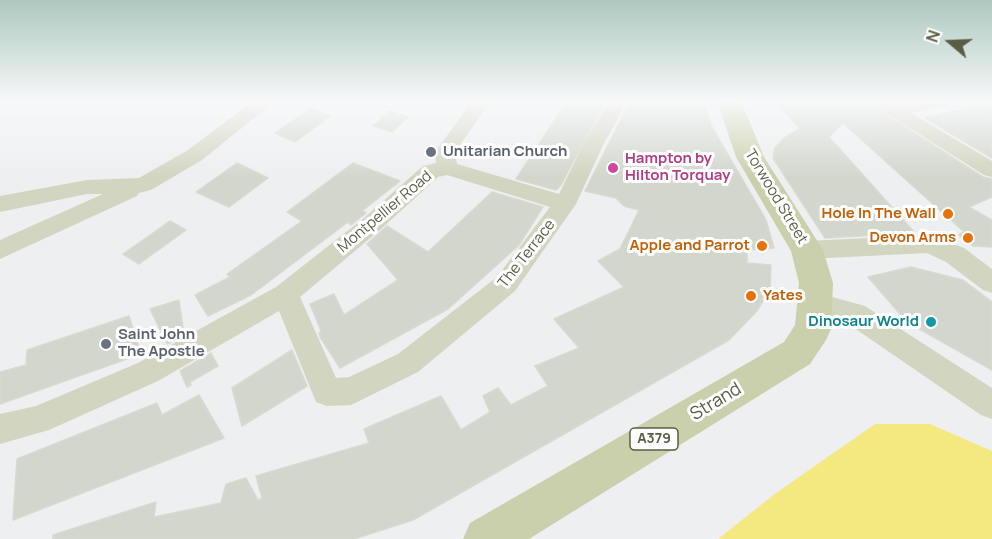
<!DOCTYPE html>
<html>
<head>
<meta charset="utf-8">
<style>
	body { margin:0 }
	#map { position:relative; width:992px; height:539px; overflow:hidden; background:#eeeff1; font-family:Manrope,sans-serif }
	canvas { display:block }
	.north { position:absolute; left:920px; top:12px; width:60px; height:60px; -webkit-text-stroke:4px #fff; paint-order:stroke; rotate:289deg; font-size:16px; font-weight:700; line-height:24px; text-align:center; color:#595d44 }
	.north::after { content:''; display:block; margin:auto; width:21px; height:27px; background:#595d44; clip-path:polygon(50% 0,100% 100%,50% 72%,0 100%) }
</style>
</head>
<body>
<div id="map">
<canvas width="992" height="539"></canvas>
<div class="north">N</div>
</div>
<script>
const ctx = document.querySelector('canvas').getContext('2d');
ctx.lineJoin = 'round';
function fillPath(path, color) { ctx.fillStyle = color; ctx.fill(path, 'evenodd'); }
const shape = rows => new Path2D(rows.map(r => 'M' + r).join(''));
function trace(path, color, width, dash) { ctx.strokeStyle = color; ctx.lineWidth = width; ctx.lineCap = dash ? 'butt' : 'round'; ctx.setLineDash(dash || []); ctx.stroke(path); }
function write(font, color, halo, rows, align = 'center') {
  ctx.font = font + ' Manrope,sans-serif'; ctx.lineWidth = 6; ctx.setLineDash([]); ctx.textBaseline = 'middle'; ctx.strokeStyle = halo; ctx.fillStyle = color; for (const [text, x, y, turn = 0] of rows) {
    ctx.save(); ctx.translate(x, y); ctx.rotate((+turn || 0) * Math.PI / 180); ctx.textAlign = isNaN(turn) ? turn : align; if (halo) ctx.strokeText(text, 0, 0); ctx.fillText(text, 0, 0); ctx.restore();
  }
}
fillPath(shape([
	[875,424,930,424,992,451,992,539,718,539,776,493]
]), '#f4e881');
const building = shape([
	[567,101,606,101,561,185,556,190,516,179,567,101],
	[630,101,704,101,712,127,766,220,774,248,747,250,747,263,771,265,770,289,757,311,729,340,413,520,354,539,53,539,53,535,156,502,154,517,221,503,226,484,246,478,258,500,262,498,256,476,369,443,364,429,441,396,461,430,490,412,483,396,498,388,511,405,548,386,535,366,579,348,554,319,624,287,598,261,620,249,639,210,624,206,616,198,585,191,630,101],
	[774,101,865,101,983,177,992,179,992,197,969,207,992,220,992,247,973,246,958,235,964,232,843,123,829,137,915,233,825,238,773,158,775,148,784,138,800,128,774,101],
	[974,101,992,101,992,158,925,118,971,107,974,101],
	[311,108,330,116,295,142,275,133,311,108],
	[389,111,408,117,392,132,373,126,389,111],
	[237,163,268,178,229,207,196,192,237,163],
	[353,163,400,181,362,211,366,213,351,225,348,222,251,295,208,316,195,295,230,277,227,274,302,221,287,212,353,163],
	[492,192,543,207,519,245,448,309,340,368,320,337,319,333,321,331,310,304,334,294,344,315,398,280,367,244,387,226,428,252,492,192],
	[170,221,186,230,139,264,123,254,170,221],
	[911,267,963,280,992,302,992,370,907,322,868,277,911,267],
	[179,300,184,335,167,344,150,309,179,300],
	[129,316,141,354,0,404,0,372,26,365,27,350,129,316],
	[292,350,307,386,242,426,232,388,292,350],
	[211,353,218,366,190,382,191,385,187,387,180,371,211,353],
	[199,395,224,438,13,520,17,459,157,403,162,415,199,395]
]);
fillPath(building, '#d3d6cc');
trace(building, '#d7dad1', 1.5);
fillPath(shape([
	[253,101,275,101,202,160,151,190,139,193,137,196,0,259,0,240,103,194,87,194,0,212,0,196,87,180,139,178,188,150,253,101],
	[472,101,491,101,455,152,457,164,559,194,583,145,609,101,628,101,603,145,576,204,515,291,418,372,351,405,327,406,316,402,279,311,158,381,49,430,0,444,0,414,36,406,138,363,276,287,364,218,423,166,436,163,435,152,472,101],
	[447,175,550,207,497,277,398,354,349,377,336,378,300,297,380,230,438,177,447,175],
	[867,101,890,101,896,105,913,101,952,101,950,105,911,113,992,161,992,177,984,175,867,101],
	[929,235,964,248,992,269,992,293,983,290,946,262,927,253,807,259,798,257,795,250,798,243,807,241,929,235],
	[814,292,865,306,992,388,992,419,981,415,847,323,805,311,801,303,805,295,814,292]
]), '#d2d5c0');
fillPath(shape([
	[717,101,741,101,764,157,823,250,833,283,831,329,826,340,810,364,529,539,463,539,470,523,784,342,795,325,799,283,791,251,736,157,717,101]
]), '#c9d0ab');
const sky = ctx.createLinearGradient(0, 0, 0, 177);
sky.addColorStop(0, '#adc9bf');
sky.addColorStop(0.57, '#f7f8f9');
sky.addColorStop(1, '#f7f8f900');
ctx.fillStyle = sky;
ctx.fillRect(0, 0, 992, 177);
for (const [x, y, r, color] of [
	[431,152,6,"#6b7280"],
	[613,168,6,"#d1479c"],
	[948,214,6,"#e8710a"],
	[968,238,6,"#e8710a"],
	[762,246,6,"#e8710a"],
	[751,296,6,"#e8710a"],
	[931,322,6,"#0f9aa8"],
	[106,344,6,"#6b7280"]
]) { const dot = new Path2D(); dot.arc(x, y, r, 0, 2 * Math.PI); ctx.fillStyle = color; ctx.fill(dot); trace(dot, '#fff', 2); }
for (const [x, y, w] of [
	[654,439,48]
]) { const box = new Path2D(); box.roundRect(x - w / 2, y - 11, w, 22, 4.5); ctx.fillStyle = '#fff'; ctx.fill(box); trace(box, '#595d44', 1.5); }
write('bold 14px', '#595d44', null, [
	["A379",654,439]
]);
write('bold 15px', '#5b616d', '#fff', [
	["Unitarian Church",443,152],
	["Saint John",118,335],
	["The Apostle",118,352]
], 'left');
write('bold 15px', '#b23c85', '#fff', [
	["Hampton by",625,159],
	["Hilton Torquay",625,176]
], 'left');
write('15px', '#595d44', '#fff', [
	["Torwood Street",776,197,59],
	["Montpellier Road",385,212,-40],
	["The Terrace",527,254,-52]
]);
write('bold 15px', '#c56008', '#fff', [
	["Hole In The Wall",936,214],
	["Devon Arms",956,238],
	["Apple and Parrot",750,246],
	["Yates",763,296,"left"]
], 'right');
write('bold 15px', '#0d838f', '#fff', [
	["Dinosaur World",919,322]
], 'right');
write('18px', '#595d44', '#fff', [
	["Strand",716,402,-31]
]);
</script>
</body>
</html>
